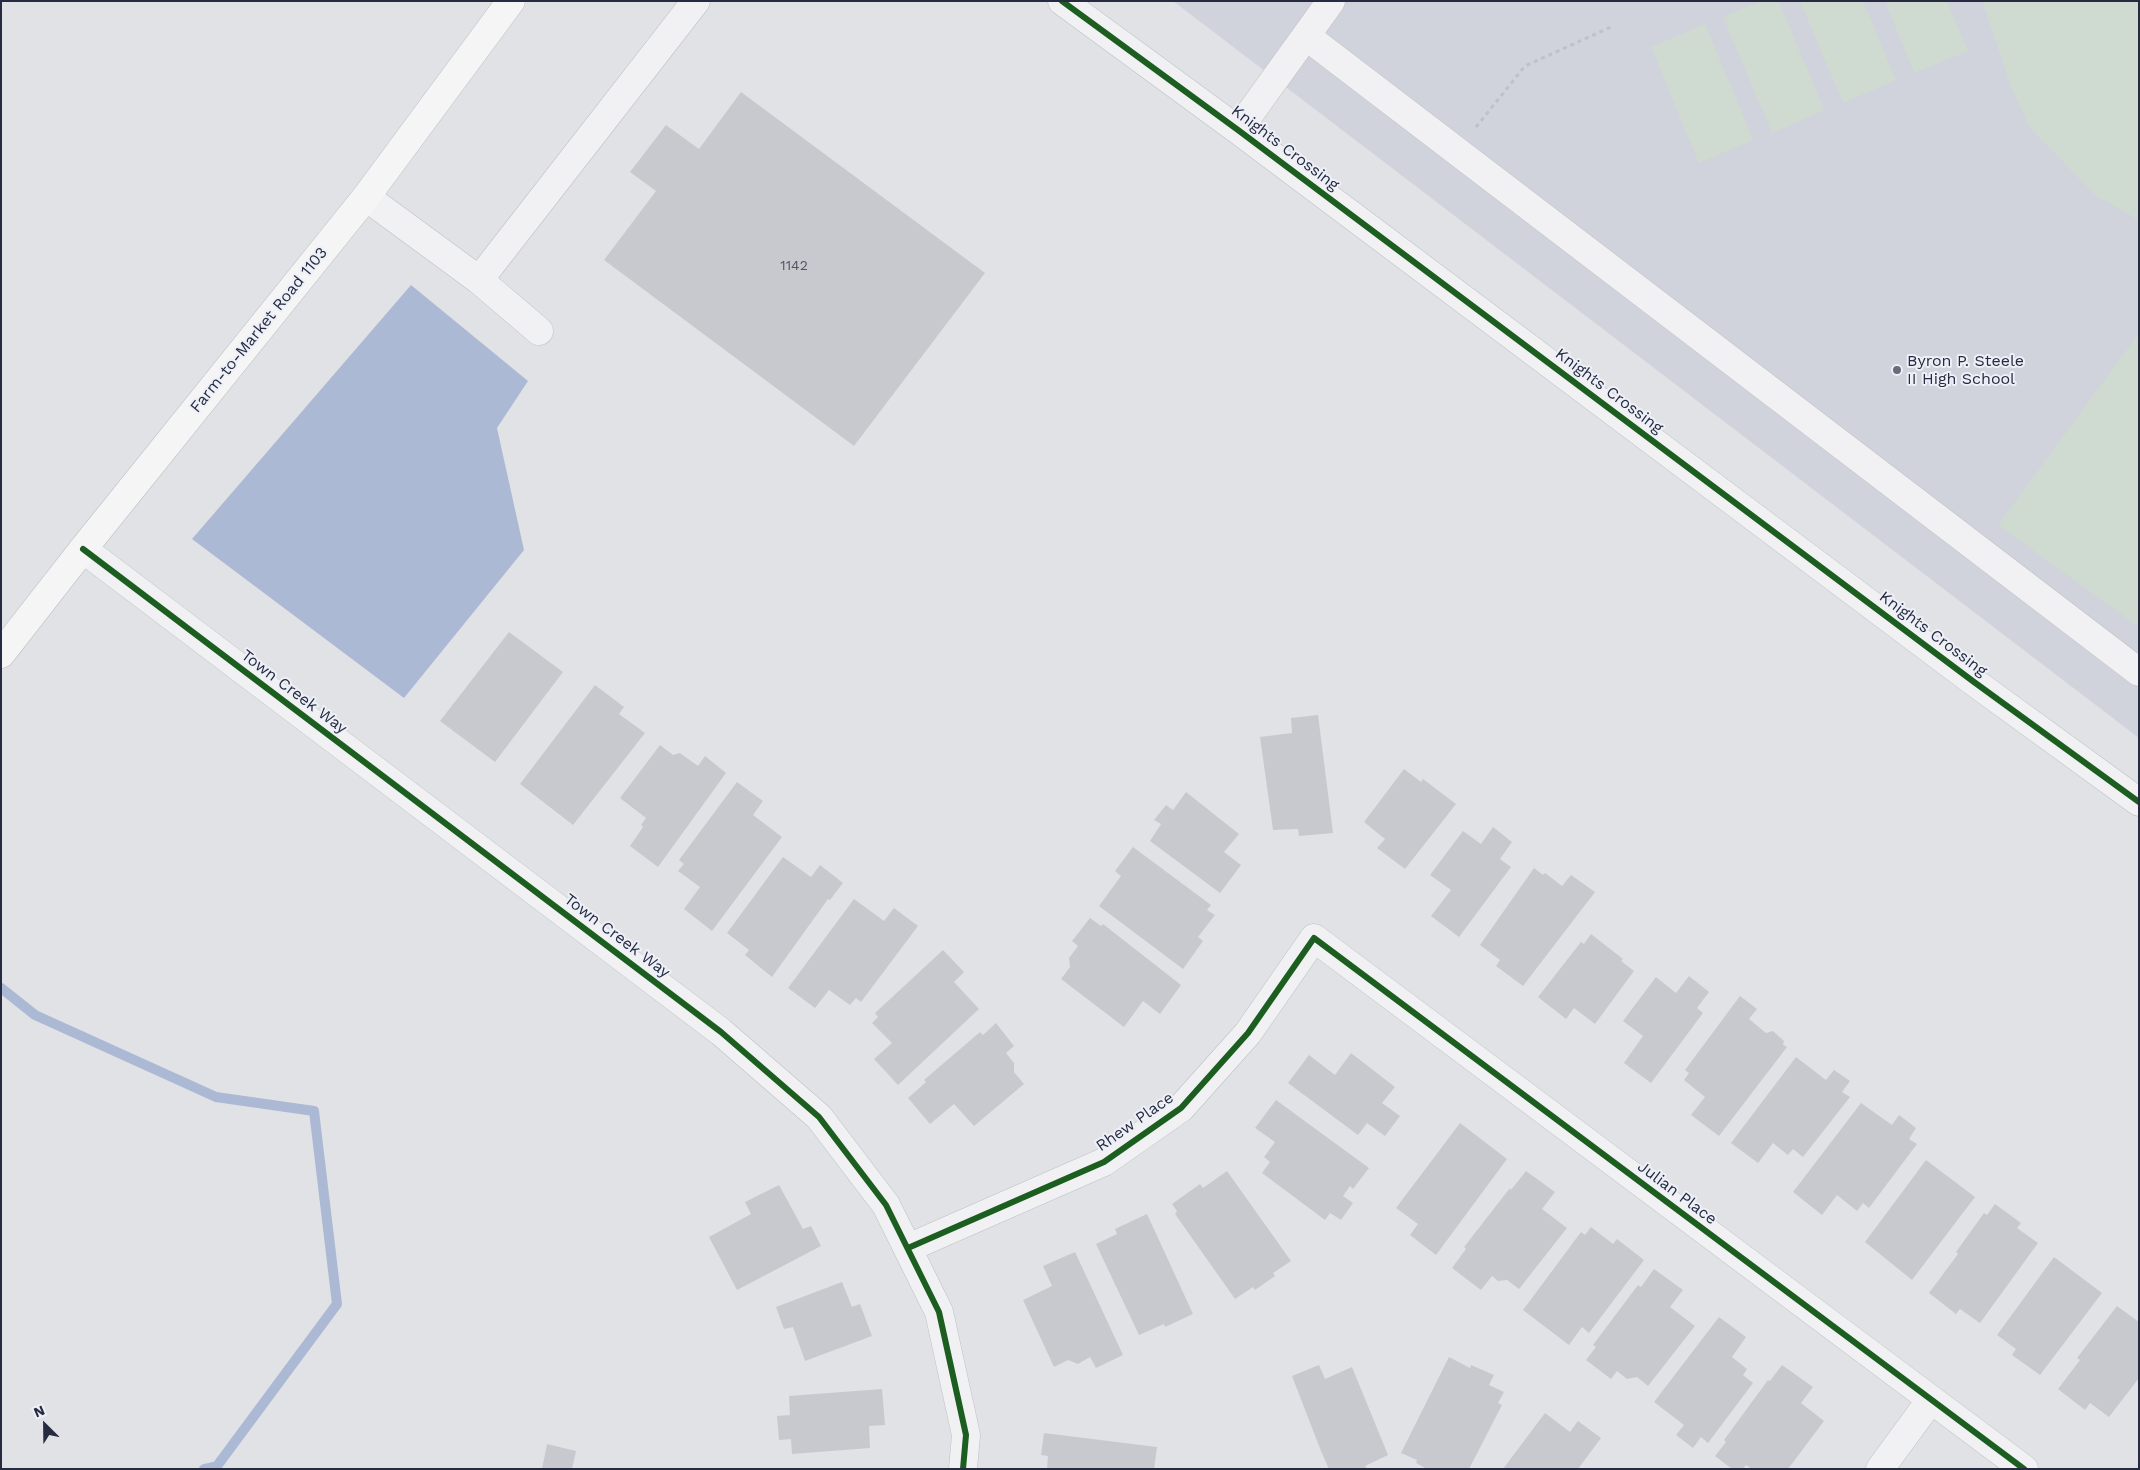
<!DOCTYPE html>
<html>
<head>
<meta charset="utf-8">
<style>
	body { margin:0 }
	#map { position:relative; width:2140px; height:1470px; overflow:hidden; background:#e1e2e6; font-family:"Work Sans",sans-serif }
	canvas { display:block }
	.frame { position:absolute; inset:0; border:2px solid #262b42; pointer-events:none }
	.north { position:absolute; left:20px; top:1400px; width:50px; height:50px; -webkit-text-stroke:4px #eef0f7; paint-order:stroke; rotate:337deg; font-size:14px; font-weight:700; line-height:20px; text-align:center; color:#262b42 }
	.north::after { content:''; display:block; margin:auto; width:18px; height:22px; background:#262b42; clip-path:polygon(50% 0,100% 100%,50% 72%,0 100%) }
</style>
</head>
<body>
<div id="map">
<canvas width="2140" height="1470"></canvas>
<div class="frame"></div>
<div class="north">N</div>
</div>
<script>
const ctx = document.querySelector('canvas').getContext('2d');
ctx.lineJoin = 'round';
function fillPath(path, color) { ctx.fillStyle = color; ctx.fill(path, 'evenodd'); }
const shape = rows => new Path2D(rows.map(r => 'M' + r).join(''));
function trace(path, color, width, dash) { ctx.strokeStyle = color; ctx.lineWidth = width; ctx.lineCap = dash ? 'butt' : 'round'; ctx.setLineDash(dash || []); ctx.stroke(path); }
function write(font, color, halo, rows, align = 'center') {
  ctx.font = font + ' "Work Sans",sans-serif'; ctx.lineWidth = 4; ctx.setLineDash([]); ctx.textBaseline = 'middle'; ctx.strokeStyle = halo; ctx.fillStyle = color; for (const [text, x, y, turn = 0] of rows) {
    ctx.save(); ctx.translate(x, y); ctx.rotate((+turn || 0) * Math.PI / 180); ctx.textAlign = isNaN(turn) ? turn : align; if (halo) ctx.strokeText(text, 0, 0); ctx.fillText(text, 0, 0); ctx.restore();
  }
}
fillPath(shape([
	[1173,1,2139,1,2139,738]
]), '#d1d3dc');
fillPath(shape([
	[1761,1,1779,1,1824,110,1772,133,1723,17],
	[1800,1,1863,1,1896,80,1843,103],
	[1885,1,1947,1,1968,51,1914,73],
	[1982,1,2139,1,2139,220,2095,195,2030,128,2011,87],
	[1705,24,1753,140,1699,163,1651,47],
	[2139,333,2139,627,1998,525]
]), '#cfdad1');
fillPath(shape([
	[411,285,528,381,497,428,524,550,404,698,192,539]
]), '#acb9d4');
trace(shape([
	[1,988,35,1015,216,1097,314,1111,337,1304,217,1466,204,1469]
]), '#acb9d4', 10);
fillPath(shape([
	[741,92,985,273,854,446,604,260,656,191,630,172,666,125,699,149],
	[509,632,563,672,495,762,440,721],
	[595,685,624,707,619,714,645,733,573,825,520,784],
	[1318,715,1333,833,1299,836,1298,829,1273,830,1260,737,1292,733,1291,718],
	[660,745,673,755,680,753,698,766,705,756,726,773,658,867,630,846,643,827,641,825,646,818,620,798],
	[1404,769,1421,782,1423,779,1456,804,1405,869,1377,848,1385,839,1364,822],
	[737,782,763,801,753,815,782,837,712,931,684,909,700,887,678,871,684,864,679,860],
	[1186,792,1239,834,1224,852,1241,865,1220,893,1150,841,1161,824,1154,820,1166,805,1173,810],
	[1493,827,1512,842,1500,859,1511,867,1459,937,1431,916,1451,890,1430,875,1463,831,1481,844],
	[1133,847,1211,905,1207,910,1215,915,1198,937,1203,941,1183,969,1099,906,1121,876,1115,871],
	[783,857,811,877,820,865,843,883,830,900,828,899,772,977,745,955,749,950,727,933],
	[1534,868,1543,875,1545,873,1562,886,1571,875,1595,892,1523,986,1496,966,1500,960,1480,945],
	[854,899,884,921,894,908,918,926,861,1002,856,998,850,1005,829,990,815,1008,788,988],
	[1090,918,1101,926,1103,924,1181,985,1160,1014,1143,1001,1124,1027,1061,979,1070,967,1069,958,1078,946,1072,941],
	[1591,934,1623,959,1621,961,1634,971,1595,1024,1574,1008,1566,1019,1538,997,1581,942,1584,944],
	[943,950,964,972,954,982,979,1009,898,1085,874,1059,892,1043,872,1023,878,1017,875,1013],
	[1689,976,1709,992,1697,1008,1703,1013,1651,1083,1624,1063,1643,1036,1623,1021,1656,977,1676,993],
	[1740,996,1757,1009,1749,1019,1766,1033,1773,1031,1784,1041,1783,1045,1787,1047,1719,1136,1691,1115,1705,1097,1684,1080,1689,1073,1685,1070],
	[996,1023,1014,1046,1006,1053,1014,1063,1014,1072,1024,1084,974,1126,954,1104,930,1124,908,1098,926,1082,924,1080,980,1032,983,1035],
	[1351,1053,1395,1087,1382,1103,1400,1116,1385,1136,1367,1123,1358,1135,1288,1083,1309,1055,1335,1075],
	[1796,1057,1826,1080,1834,1070,1850,1081,1842,1092,1850,1097,1803,1157,1793,1149,1788,1155,1773,1143,1758,1163,1731,1143],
	[1276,1100,1369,1168,1353,1189,1350,1186,1343,1196,1353,1203,1341,1220,1330,1213,1325,1220,1262,1173,1270,1162,1264,1157,1275,1142,1255,1128],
	[1861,1103,1892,1125,1899,1115,1916,1128,1909,1139,1917,1144,1869,1208,1863,1203,1857,1211,1837,1195,1822,1215,1793,1192],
	[1460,1123,1507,1159,1436,1255,1410,1235,1418,1224,1396,1208],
	[1926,1160,1975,1197,1912,1280,1865,1242],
	[1227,1171,1291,1261,1273,1273,1275,1276,1255,1290,1253,1287,1235,1299,1175,1214,1177,1211,1172,1204,1200,1184,1203,1188],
	[1526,1171,1555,1192,1542,1209,1567,1228,1519,1289,1507,1280,1498,1281,1492,1276,1481,1290,1452,1268,1466,1249,1464,1247,1510,1188,1511,1190],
	[779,1185,803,1229,811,1226,821,1246,737,1290,709,1237,751,1214,745,1202],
	[1995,1204,2021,1223,2017,1228,2038,1243,1980,1323,1960,1309,1956,1314,1929,1293,1958,1254,1956,1252,1984,1213,1987,1215],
	[1147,1214,1193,1314,1165,1327,1164,1324,1139,1335,1096,1244,1117,1234,1115,1229],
	[1591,1227,1613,1244,1617,1239,1644,1260,1589,1333,1582,1327,1569,1345,1523,1310,1581,1232,1585,1235],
	[1075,1252,1123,1355,1096,1368,1090,1357,1078,1364,1068,1360,1054,1367,1023,1300,1052,1286,1043,1266],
	[2054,1257,2102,1293,2040,1375,2012,1355,2016,1349,1997,1335],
	[1654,1269,1683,1290,1670,1307,1695,1326,1648,1386,1637,1377,1627,1379,1617,1371,1611,1379,1586,1360,1596,1347,1593,1345,1638,1285,1641,1287],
	[842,1282,852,1307,860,1304,872,1336,805,1361,793,1327,784,1329,776,1307],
	[2117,1306,2139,1322,2139,1378,2109,1417,2090,1403,2085,1410,2058,1389,2080,1360,2077,1358],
	[1719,1317,1746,1337,1732,1357,1747,1369,1743,1375,1753,1383,1708,1443,1701,1437,1693,1448,1676,1435,1684,1425,1654,1402],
	[1449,1357,1470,1368,1471,1365,1494,1375,1489,1385,1504,1392,1498,1403,1502,1405,1469,1469,1427,1469,1416,1463,1417,1460,1401,1453],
	[1319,1365,1325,1379,1352,1367,1388,1455,1365,1466,1367,1469,1329,1469,1321,1451,1292,1376],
	[1782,1365,1813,1387,1801,1403,1824,1421,1788,1469,1752,1469,1746,1465,1743,1469,1732,1469,1715,1456,1726,1442,1724,1440,1768,1380,1770,1381],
	[882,1389,885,1425,869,1426,870,1448,792,1454,791,1439,779,1440,777,1416,790,1415,789,1396],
	[1545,1413,1570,1432,1578,1421,1601,1438,1578,1469,1503,1469],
	[1044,1433,1157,1447,1154,1469,1047,1469,1048,1456,1041,1455],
	[547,1444,576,1451,572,1469,542,1469]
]), '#c8c9cf');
const minor = shape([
	[1062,1,1238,130,1974,682,2139,802],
	[1306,36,2139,672],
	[1238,130,1331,1],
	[366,197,479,280,696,1],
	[479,280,539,331],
	[83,549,721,1032,819,1117,886,1205,939,1312,966,1435,963,1469],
	[908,1248,1104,1162,1181,1108,1248,1033,1314,938,2024,1469],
	[1880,1469,1930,1401]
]);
const major = shape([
	[1,654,83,549,366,197,511,1]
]);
trace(minor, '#bebfc4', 29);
trace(major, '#bdbfc4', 29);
trace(shape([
	[1476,127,1525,66,1611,27]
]), '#bfc1c7', 3, [4, 4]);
trace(minor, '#f1f1f3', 28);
trace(major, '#f5f5f6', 28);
trace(shape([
	[1062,1,1238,130,1974,682,2139,802],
	[83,549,721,1032,819,1117,886,1205,939,1312,966,1435,963,1469],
	[908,1248,1104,1162,1181,1108,1248,1033,1314,938,2024,1469]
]), '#1b5e20', 6);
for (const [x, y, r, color] of [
	[1897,370,5,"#676b7b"]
]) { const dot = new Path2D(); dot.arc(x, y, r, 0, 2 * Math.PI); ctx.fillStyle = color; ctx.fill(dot); trace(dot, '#eef0f7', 2); }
write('14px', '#505467', null, [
	["1142",794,266]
]);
write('16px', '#262b42', '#eef0f7', [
	["Knights Crossing",1285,148,37],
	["Farm-to-Market Road 1103",259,330,-51],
	["Knights Crossing",1609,391,37],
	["Knights Crossing",1933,634,37],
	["Town Creek Way",294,692,37],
	["Town Creek Way",617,936,37],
	["Rhew Place",1135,1122,-35],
	["Julian Place",1677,1193,37]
]);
write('16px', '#262b42', '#eef0f7', [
	["Byron P. Steele",1907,361],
	["II High School",1907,379]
], 'left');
</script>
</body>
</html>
